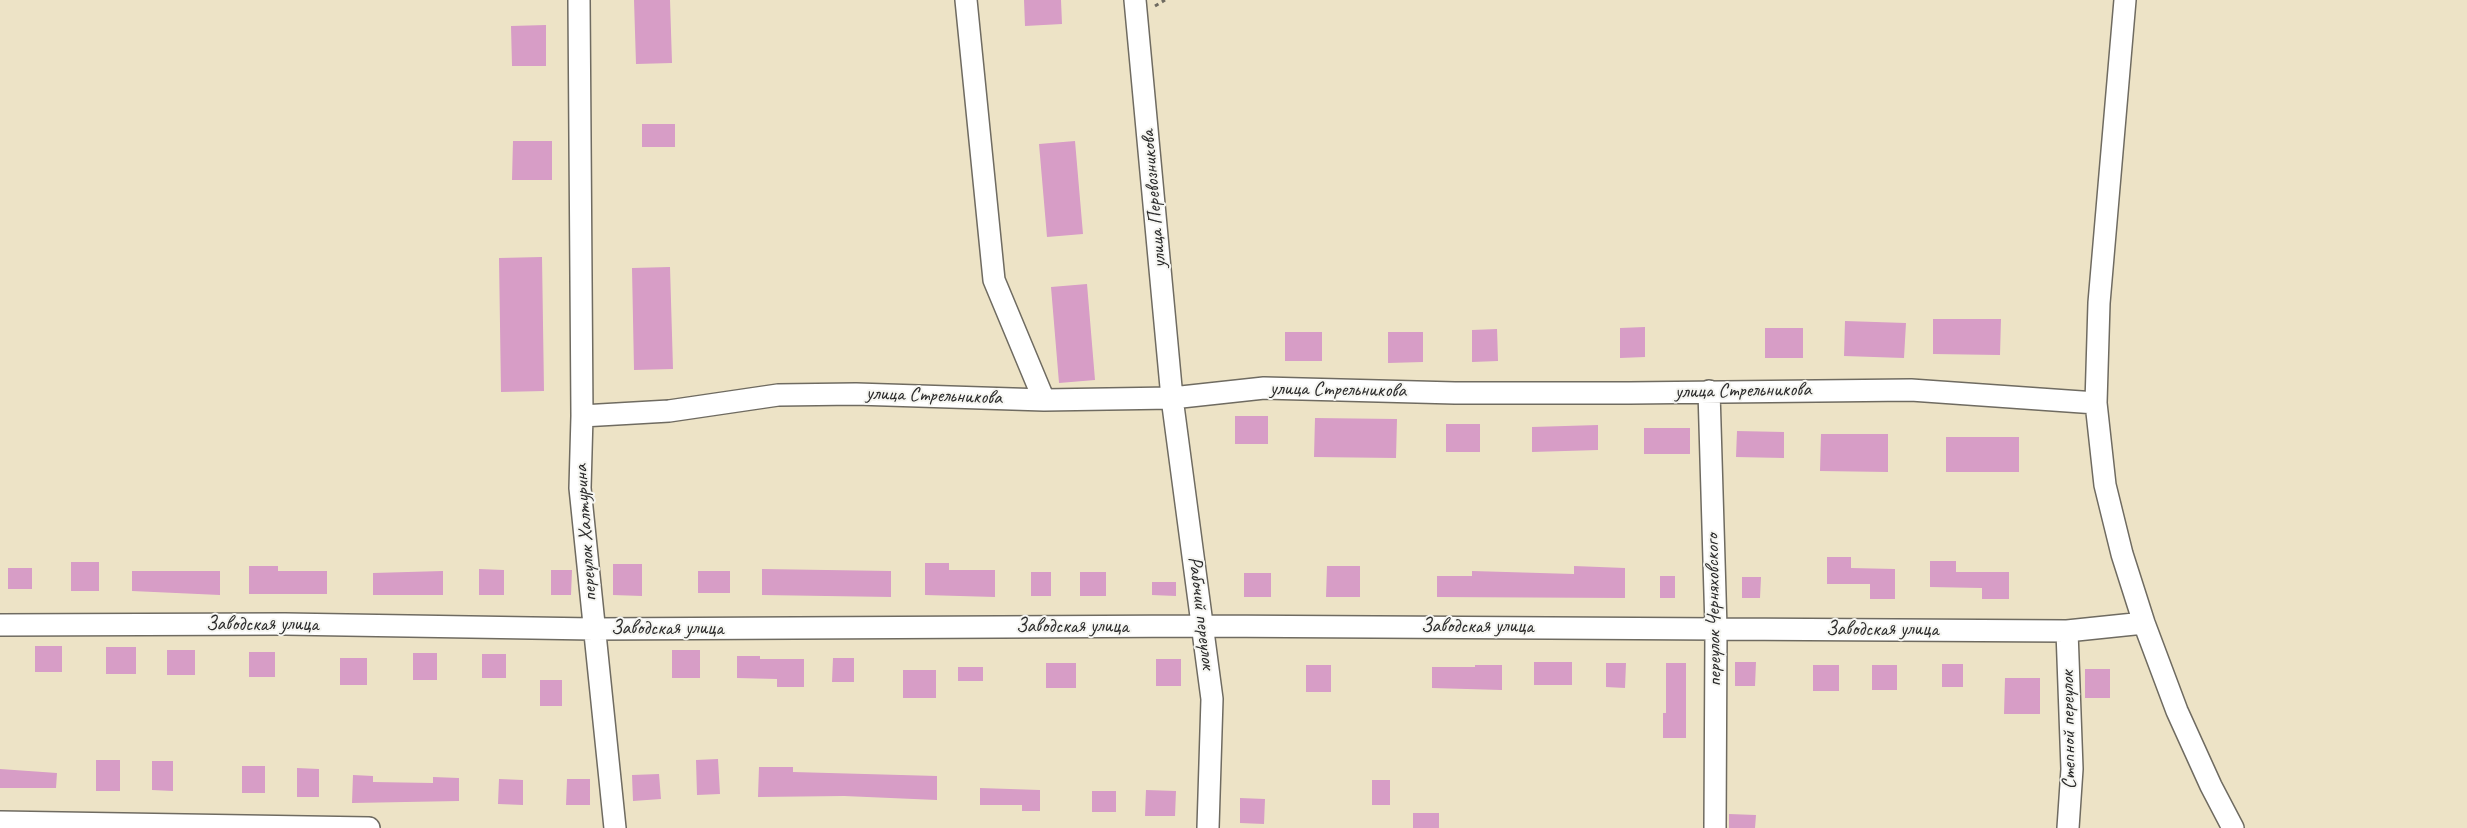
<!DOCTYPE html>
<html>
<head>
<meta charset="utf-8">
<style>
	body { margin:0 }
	canvas { display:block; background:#ede3c6 }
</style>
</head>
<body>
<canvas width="2467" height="828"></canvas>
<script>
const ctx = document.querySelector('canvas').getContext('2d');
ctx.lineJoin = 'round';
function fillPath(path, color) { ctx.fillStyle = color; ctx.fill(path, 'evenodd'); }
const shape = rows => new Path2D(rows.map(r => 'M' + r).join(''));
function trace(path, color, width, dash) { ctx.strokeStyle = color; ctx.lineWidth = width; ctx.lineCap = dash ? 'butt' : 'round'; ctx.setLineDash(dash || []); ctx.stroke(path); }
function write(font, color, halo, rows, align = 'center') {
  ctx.font = font + ' Caveat,sans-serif'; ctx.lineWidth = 4; ctx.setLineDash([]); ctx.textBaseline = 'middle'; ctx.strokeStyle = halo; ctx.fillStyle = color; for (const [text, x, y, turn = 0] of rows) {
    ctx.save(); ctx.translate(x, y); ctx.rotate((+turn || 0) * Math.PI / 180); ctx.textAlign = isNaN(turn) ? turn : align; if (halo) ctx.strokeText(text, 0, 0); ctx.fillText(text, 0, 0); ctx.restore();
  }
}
fillPath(shape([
	[634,0,670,0,672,63,636,64],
	[1024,0,1061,0,1062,24,1025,26],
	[546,25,546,66,512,66,511,26],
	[642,124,675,124,675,147,642,147],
	[513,141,552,141,552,180,512,180],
	[1075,141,1083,234,1047,237,1039,144],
	[542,257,544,391,501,392,499,258],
	[670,267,673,369,634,370,632,268],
	[1087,284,1095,380,1059,383,1051,287],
	[1933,319,2001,319,2000,355,1933,354],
	[1845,321,1906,323,1904,358,1844,356],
	[1645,327,1645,357,1620,358,1620,328],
	[1765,328,1803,328,1803,358,1765,358],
	[1497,329,1498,361,1472,362,1472,330],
	[1285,332,1322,332,1322,361,1285,361],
	[1388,332,1423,332,1423,362,1388,363],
	[1235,416,1268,416,1268,444,1235,444],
	[1315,418,1397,419,1396,458,1314,457],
	[1446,424,1480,424,1480,452,1446,452],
	[1598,425,1598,450,1532,452,1532,427],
	[1644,428,1690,428,1690,454,1644,454],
	[1737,431,1784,432,1784,458,1736,457],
	[1821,434,1888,434,1888,472,1820,471],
	[1946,437,2019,437,2019,472,1946,472],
	[1827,557,1851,557,1851,568,1895,569,1895,599,1870,599,1870,584,1827,584],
	[1930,561,1956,561,1956,572,2009,572,2009,599,1982,599,1982,588,1930,587],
	[71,562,99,562,99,591,71,591],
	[925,563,949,563,949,570,995,570,995,597,925,595],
	[613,564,642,564,642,596,613,595],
	[249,566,278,566,278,571,327,571,327,594,249,594],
	[1327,566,1360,566,1360,597,1326,597],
	[1574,566,1625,568,1625,598,1437,597,1437,576,1472,576,1472,571,1574,574],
	[8,568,32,568,32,589,8,589],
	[479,569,504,570,504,595,479,595],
	[762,569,891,571,891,597,762,595],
	[551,570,572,570,571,595,551,595],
	[132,571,220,571,220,595,132,591],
	[443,571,443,595,373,595,373,573],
	[698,571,730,571,730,593,698,593],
	[1031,572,1051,572,1051,596,1031,596],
	[1080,572,1106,572,1106,596,1080,596],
	[1244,573,1271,573,1271,597,1244,597],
	[1660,576,1675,576,1675,598,1660,598],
	[1742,577,1761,577,1760,598,1742,598],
	[1152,582,1176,582,1176,596,1152,595],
	[35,646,62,646,62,672,35,672],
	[106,647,136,647,136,674,106,674],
	[167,650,195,650,195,675,167,675],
	[672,650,700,650,700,678,672,678],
	[249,652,275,652,275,677,249,677],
	[413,653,437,653,437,680,413,680],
	[482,654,506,654,506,678,482,678],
	[737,656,760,656,760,659,804,659,804,687,777,687,777,679,737,678],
	[340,658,367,658,367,685,340,685],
	[833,658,854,658,854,682,832,682],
	[1156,659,1181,659,1181,686,1156,686],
	[1534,662,1572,662,1572,685,1534,685],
	[1735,662,1756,662,1755,686,1735,686],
	[1046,663,1076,663,1076,688,1046,688],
	[1606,663,1626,663,1625,688,1606,687],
	[1666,663,1686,663,1686,738,1663,738,1663,713,1666,713],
	[1942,664,1963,664,1963,687,1942,687],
	[1306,665,1331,665,1331,692,1306,692],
	[1475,665,1502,665,1502,690,1432,688,1432,667,1475,667],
	[1813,665,1839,665,1839,691,1813,691],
	[1872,665,1897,665,1897,690,1872,690],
	[958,667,983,667,983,681,958,681],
	[2085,669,2110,669,2110,698,2085,698],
	[903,670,936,670,936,698,903,698],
	[2005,678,2040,678,2040,714,2004,714],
	[540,680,562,680,562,706,540,706],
	[718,759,720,794,697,795,696,760],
	[96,760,120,760,120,791,96,791],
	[152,761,173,761,173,791,152,790],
	[242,766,265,766,265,793,242,793],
	[759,767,793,767,793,772,937,776,937,800,844,796,758,797],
	[297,768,319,769,319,797,297,797],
	[0,769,57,773,56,788,0,788],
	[659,774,661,799,633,801,632,775],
	[353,775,373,776,373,782,433,783,433,777,459,778,459,801,352,803],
	[499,779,523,780,523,805,498,804],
	[567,779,590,779,590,805,566,805],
	[1372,780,1390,780,1390,805,1372,805],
	[980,788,1040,790,1040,811,1022,811,1022,805,980,805],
	[1146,790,1176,791,1175,816,1145,816],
	[1092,791,1116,791,1116,812,1092,812],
	[1240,798,1265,799,1264,824,1240,823],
	[1413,813,1439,813,1439,828,1413,828],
	[1729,814,1756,815,1755,828,1729,828]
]), '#d79dc6');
const minor = shape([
	[579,0,582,416,580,488,615,828],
	[966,0,994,280,1044,400],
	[1135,0,1172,398,1212,699,1208,828],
	[2125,0,2099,303,2096,403,2105,485,2122,554,2144,623,2177,711,2211,786,2233,828],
	[1709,391,1716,628,1715,828],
	[582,416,669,411,778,395,856,394,1044,400,1172,398,1264,388,1455,393,1629,393,1911,390,2096,403],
	[0,625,285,624,593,629,1203,626,2067,631,2144,623],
	[2067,631,2072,769,2068,828],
	[0,822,369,828]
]);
trace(minor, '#6f6b61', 24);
trace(shape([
	[1155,6,1165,0]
]), '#6f6b61', 3, [4, 4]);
trace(minor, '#fff', 21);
write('20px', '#2b2b2b', '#f6f6f2', [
	["улица Перевозникова",1154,199,-95],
	["улица Стрельникова",1338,390,1],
	["улица Стрельникова",1743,391,-1],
	["улица Стрельникова",934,396,2],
	["переулок Халтурина",586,533,-94],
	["переулок Черняховского",1714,610,-91],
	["Рабочий переулок",1201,613,83],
	["Заводская улица",262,625],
	["Заводская улица",1072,627],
	["Заводская улица",1477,627],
	["Заводская улица",667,629],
	["Заводская улица",1882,630],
	["Степной переулок",2069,730,-91]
]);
</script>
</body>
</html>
